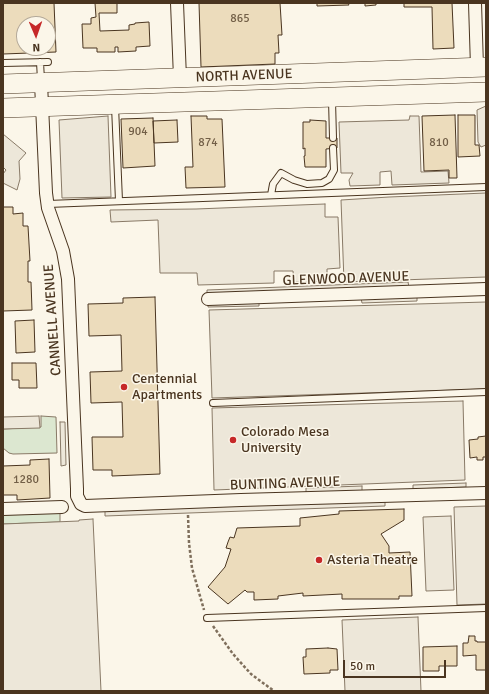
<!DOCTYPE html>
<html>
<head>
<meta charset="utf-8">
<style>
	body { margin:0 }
	#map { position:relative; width:489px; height:694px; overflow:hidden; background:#fbf6e9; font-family:Signika,sans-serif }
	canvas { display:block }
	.frame { position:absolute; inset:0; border:4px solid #4a3520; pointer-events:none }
	.north { position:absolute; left:16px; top:16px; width:40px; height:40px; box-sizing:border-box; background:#fbf6e9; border:1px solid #b4a999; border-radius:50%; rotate:178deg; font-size:11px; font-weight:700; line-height:16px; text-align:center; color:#4a3520 }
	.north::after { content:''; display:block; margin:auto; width:14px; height:18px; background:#c62828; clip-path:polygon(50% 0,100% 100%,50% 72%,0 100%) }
	.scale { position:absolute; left:343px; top:660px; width:103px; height:18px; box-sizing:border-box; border:2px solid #4a3520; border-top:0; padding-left:5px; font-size:12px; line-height:14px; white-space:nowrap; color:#4a3520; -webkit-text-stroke:3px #fbf6e9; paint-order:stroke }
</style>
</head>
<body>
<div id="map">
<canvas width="489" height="694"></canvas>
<div class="frame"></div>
<div class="north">N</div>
<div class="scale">50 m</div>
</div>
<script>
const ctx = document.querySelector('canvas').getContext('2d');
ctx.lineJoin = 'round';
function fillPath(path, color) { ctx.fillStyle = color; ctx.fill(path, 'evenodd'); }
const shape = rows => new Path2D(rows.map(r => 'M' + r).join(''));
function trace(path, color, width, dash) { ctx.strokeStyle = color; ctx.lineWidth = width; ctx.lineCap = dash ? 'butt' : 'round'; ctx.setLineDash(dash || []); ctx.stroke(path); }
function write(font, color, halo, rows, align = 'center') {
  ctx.font = font + ' Signika,sans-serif'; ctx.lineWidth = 3; ctx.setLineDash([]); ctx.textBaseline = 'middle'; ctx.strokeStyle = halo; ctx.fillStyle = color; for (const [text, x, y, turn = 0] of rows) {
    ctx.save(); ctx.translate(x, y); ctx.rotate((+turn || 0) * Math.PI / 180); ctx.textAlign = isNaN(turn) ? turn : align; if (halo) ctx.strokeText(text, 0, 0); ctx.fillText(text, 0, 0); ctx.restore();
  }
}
const green = shape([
	[41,416,56,417,57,453,13,454,9,453,3,448,3,429,41,427,41,416],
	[60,512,60,522,3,524,3,513,60,512]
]);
fillPath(green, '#dce7d0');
trace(green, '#887966', 1);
const parking = shape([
	[486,106,486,145,481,147,478,142,477,110,486,106],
	[108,116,111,197,62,198,59,120,108,116],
	[410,116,419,116,421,172,448,171,449,183,392,185,391,171,380,172,380,185,350,186,349,180,353,173,341,173,339,122,409,120,410,116],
	[3,134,26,153,19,161,20,179,17,190,3,183,3,174,6,170,3,167,3,134],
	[486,193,486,277,344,282,341,200,389,197,486,193],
	[325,204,325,217,338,217,340,268,327,269,327,281,294,282,293,271,274,271,274,283,198,285,197,273,160,273,158,220,111,222,110,210,196,209,325,204],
	[408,282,409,287,207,294,207,290,408,282],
	[417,296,417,301,362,303,361,298,417,296],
	[259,301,259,306,208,307,208,303,259,301],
	[486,302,486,389,212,398,209,310,486,302],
	[463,401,465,480,214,490,212,408,463,401],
	[39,416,40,428,3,429,3,417,39,416],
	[60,422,65,422,66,465,61,466,60,422],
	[466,483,466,487,413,489,413,485,466,483],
	[362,486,362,491,306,493,306,488,362,486],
	[385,501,385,506,105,516,105,510,385,501],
	[486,506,486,604,457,605,454,507,486,506],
	[451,516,454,590,426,591,423,517,451,516],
	[93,519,101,691,3,691,3,524,79,521,79,520,93,519],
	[418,617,421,691,345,691,342,620,418,617]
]);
fillPath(parking, '#ede7d9');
trace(parking, '#887966', 1);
const building = shape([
	[3,3,54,3,56,52,3,54,3,3],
	[24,24,48,24,48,48,24,48,24,24],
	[95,3,117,3,117,13,99,13,100,31,129,30,129,25,135,24,135,23,149,22,150,46,136,47,136,51,118,52,118,47,115,47,115,52,97,52,97,48,83,48,82,24,91,24,91,18,96,17,95,3],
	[199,3,280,3,282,35,278,35,279,53,275,53,275,64,201,67,199,3],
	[317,3,348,3,349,5,317,6,317,3],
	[365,3,376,3,376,5,365,6,365,3],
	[404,3,452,3,454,48,433,49,432,7,404,7,404,3],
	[455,115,457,178,449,178,449,170,424,171,422,116,455,115],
	[458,115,475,115,475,145,479,145,480,156,458,157,458,115],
	[191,116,207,116,207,119,222,119,225,187,186,188,185,167,193,167,191,116],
	[153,118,155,166,123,168,121,119,153,118],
	[177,120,178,142,154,143,153,121,177,120],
	[310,120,326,121,326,138,337,138,337,148,326,149,326,167,305,167,304,156,305,156,305,148,303,149,303,122,310,122,310,120],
	[3,207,13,207,13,214,23,213,23,226,28,226,30,261,28,261,28,282,31,282,32,310,3,311,3,207],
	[155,297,160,474,112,476,112,470,93,470,92,437,123,437,122,402,91,403,90,372,122,371,121,335,89,336,88,304,123,303,123,298,155,297],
	[34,320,35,352,16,353,15,321,34,320],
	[12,363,36,363,37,388,19,388,19,380,12,380,12,363],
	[486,436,486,457,483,457,483,460,477,460,477,457,470,458,469,440,478,439,478,437,486,436],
	[49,459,50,498,17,500,17,495,3,495,3,466,30,465,30,460,49,459],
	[404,509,404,520,381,534,389,546,389,553,410,552,412,596,399,596,399,599,342,599,342,594,303,596,303,593,278,596,278,599,254,600,254,592,247,592,245,590,228,604,208,587,225,567,231,549,226,548,228,542,230,537,234,538,237,528,300,526,300,518,339,514,339,511,404,509],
	[469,636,475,636,475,641,477,641,477,642,486,642,486,670,476,670,476,655,463,656,463,643,468,643,469,636],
	[457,646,457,666,439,666,439,671,423,671,423,647,457,646],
	[328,648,337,649,338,670,330,670,330,673,304,674,303,657,306,657,306,649,328,648]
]);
fillPath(building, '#ecdcbc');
trace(building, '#4a3520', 1);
const lane = shape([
	[40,62,41,80],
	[3,63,48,62],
	[332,100,333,138],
	[115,106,119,201],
	[271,195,273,184,281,173,294,180,307,184,322,183,329,179,334,170,333,148],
	[48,204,486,187],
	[213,403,486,392],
	[207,618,486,608]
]);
const street = shape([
	[177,3,180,78],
	[475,3,477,67],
	[41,83,46,193,48,208,63,251,68,279,77,489,77,496,81,504,85,506,241,500,486,493],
	[208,299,486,289],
	[3,509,62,507]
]);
const primary = shape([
	[3,84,486,67],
	[3,108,486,92]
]);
trace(lane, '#4a3520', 8);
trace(street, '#4a3520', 14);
trace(primary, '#4a3520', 20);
trace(shape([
	[188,515,189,543,192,568,204,610],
	[213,626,233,654,251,674,274,691]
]), '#7f6f5c', 2.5, [3, 2]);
trace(lane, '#fbf6e9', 6);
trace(street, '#fbf6e9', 12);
trace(primary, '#fbf6e9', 19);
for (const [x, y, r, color] of [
	[124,387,4,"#c62828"],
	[233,440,4,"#c62828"],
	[319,560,4,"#c62828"]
]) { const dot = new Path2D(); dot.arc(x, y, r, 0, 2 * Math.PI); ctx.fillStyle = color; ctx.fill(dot); trace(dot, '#fbf6e9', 1.5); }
write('12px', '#725f47', null, [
	["865",240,19],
	["904",138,132],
	["874",208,143],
	["810",439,143],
	["1280",26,480]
]);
write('14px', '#4a3520', '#fbf6e9', [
	["NORTH AVENUE",244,76,-2],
	["GLENWOOD AVENUE",346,279,-2],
	["CANNELL AVENUE",53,320,-94],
	["BUNTING AVENUE",285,484,-2]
]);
write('14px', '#4a3520', '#fbf6e9', [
	["Centennial",132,379],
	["Apartments",132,395],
	["Colorado Mesa",241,432],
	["University",241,448],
	["Asteria Theatre",327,560]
], 'left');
</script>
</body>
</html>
